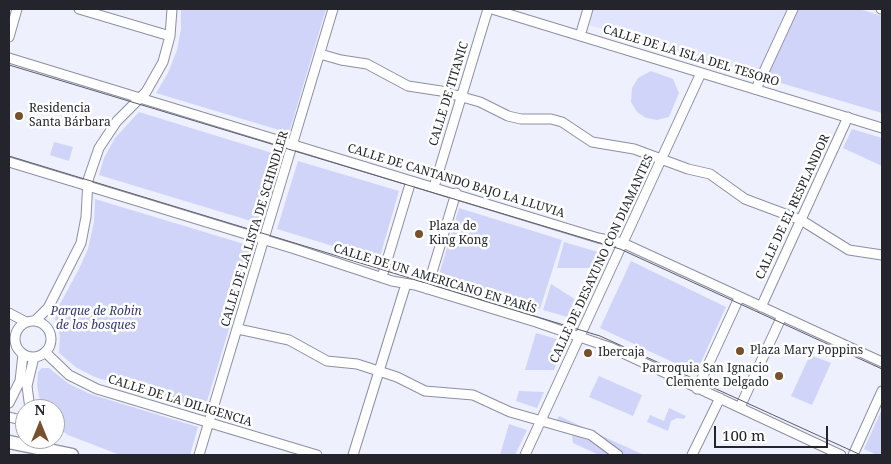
<!DOCTYPE html>
<html>
<head>
<meta charset="utf-8">
<style>
	body { margin:0 }
	#map { position:relative; width:891px; height:464px; overflow:hidden; background:#eef0fe; font-family:"Noto Serif",serif }
	canvas { display:block }
	.frame { position:absolute; inset:0; border:10px solid #23242c; pointer-events:none }
	.north { position:absolute; left:15px; top:399px; width:50px; height:50px; box-sizing:border-box; background:#fff; border:1px solid #a7a7ab; border-radius:50%; rotate:0deg; font-size:14px; font-weight:700; line-height:20px; text-align:center; color:#23242c }
	.north::after { content:''; display:block; margin:auto; width:18px; height:22px; background:#76512c; clip-path:polygon(50% 0,100% 100%,50% 72%,0 100%) }
	.scale { position:absolute; left:714px; top:426px; width:114px; height:22px; box-sizing:border-box; border:2px solid #23242c; border-top:0; padding-left:6px; font-size:15px; line-height:18px; white-space:nowrap; color:#23242c; -webkit-text-stroke:4px #fff; paint-order:stroke }
</style>
</head>
<body>
<div id="map">
<canvas width="891" height="464"></canvas>
<div class="frame"></div>
<div class="north">N</div>
<div class="scale">100 m</div>
</div>
<script>
const ctx = document.querySelector('canvas').getContext('2d');
ctx.lineJoin = 'round';
function fillPath(path, color) { ctx.fillStyle = color; ctx.fill(path, 'evenodd'); }
const shape = rows => new Path2D(rows.map(r => 'M' + r).join(''));
function trace(path, color, width, dash) { ctx.strokeStyle = color; ctx.lineWidth = width; ctx.lineCap = dash ? 'butt' : 'round'; ctx.setLineDash(dash || []); ctx.stroke(path); }
function write(font, color, halo, rows, align = 'center') {
  ctx.font = font + ' "Noto Serif",serif'; ctx.lineWidth = 5; ctx.setLineDash([]); ctx.textBaseline = 'middle'; ctx.strokeStyle = halo; ctx.fillStyle = color; for (const [text, x, y, turn = 0] of rows) {
    ctx.save(); ctx.translate(x, y); ctx.rotate((+turn || 0) * Math.PI / 180); ctx.textAlign = isNaN(turn) ? turn : align; if (halo) ctx.strokeText(text, 0, 0); ctx.fillText(text, 0, 0); ctx.restore();
  }
}
fillPath(shape([
	[591,9,790,9,759,76,586,24]
]), '#e1e4fd');
fillPath(shape([
	[181,9,326,9,289,133,156,93,168,73,177,50,181,29],
	[796,9,859,9,882,16,882,113,764,78],
	[651,71,673,79,679,93,669,117,657,120,646,118,637,112,631,102,632,88,638,78],
	[139,112,282,156,261,224,99,175,104,158,115,138],
	[852,129,882,138,882,166,843,148],
	[54,142,73,147,69,161,50,155],
	[298,161,399,191,379,260,277,229],
	[95,199,254,247,204,411,95,377,77,368,59,353,60,336,54,315,79,269,88,249,94,222],
	[459,208,562,240,540,309,438,278],
	[564,242,608,255,602,268,557,268],
	[631,261,726,307,696,373,600,328],
	[551,284,584,305,578,320,543,310],
	[536,333,567,342,554,370,525,370],
	[810,355,831,363,812,405,791,396],
	[42,368,49,368,69,384,90,394,198,427,190,455,120,455,68,435,55,426,55,409,41,407,37,385,38,372],
	[599,376,642,395,633,416,589,397],
	[519,391,544,392,537,408,516,401],
	[669,408,686,416,684,419,677,418,671,421,668,431,647,422,650,415,664,421],
	[882,409,882,455,877,455,864,449],
	[559,416,644,455,623,455,596,433,557,420],
	[509,424,527,430,515,455,500,455],
	[572,435,592,441,610,455,599,455,573,443]
]), '#d0d4f9');
const street = shape([
	[79,9,170,36],
	[492,9,882,128],
	[881,9,882,9],
	[580,36,588,9],
	[9,37,17,9],
	[320,54,341,60,367,64,408,86,441,91,480,102,508,116,521,119,551,119,562,122,592,142,634,149,688,169,710,174,745,199,801,220,849,250,882,255],
	[9,58,598,238,623,243,882,362],
	[756,89,793,9],
	[9,162,295,249,392,281,415,285,536,322,612,348,841,455],
	[434,187,488,9],
	[382,277,411,181],
	[427,289,456,193],
	[761,307,848,117],
	[9,313,26,322],
	'15 339a18 18 0 1 1 36 0a18 18 0 1 1-36 0Z',
	[35,321,48,308,81,243,86,217,88,180,99,148,117,121,146,92,163,62,170,36,172,9],
	[238,329,289,340,327,361,357,364,397,377,425,391,473,395,510,412,591,435,618,455],
	[45,352,69,375,97,389,317,455],
	[697,389,739,298],
	[9,403,20,381,23,354],
	[740,407,782,316],
	[30,409,27,386,34,357],
	[9,417,25,421],
	[43,439,45,455],
	[199,455,333,9],
	[353,455,406,284],
	[525,455,701,73],
	[692,455,720,398],
	[853,455,882,391]
]);
const secondary = shape([
	[9,442,72,455]
]);
trace(street, '#8c8fa4', 11);
trace(secondary, '#8c8fa4', 15);
trace(street, '#fff', 9);
trace(secondary, '#fff', 12);
trace(shape([
	[9,65,620,249,882,369],
	[9,156,600,336,861,455]
]), '#5b5c66', 1);
for (const [x, y, r, color] of [
	[19,116,5,"#76512c"],
	[419,234,5,"#76512c"],
	[740,351,5,"#76512c"],
	[588,353,5,"#76512c"],
	[779,376,5,"#76512c"]
]) { const dot = new Path2D(); dot.arc(x, y, r, 0, 2 * Math.PI); ctx.fillStyle = color; ctx.fill(dot); trace(dot, '#fff', 2); }
write('12px', '#23242c', '#fff', [
	["CALLE DE LA ISLA DEL TESORO",691,56,17],
	["CALLE DE TITANIC",449,94,-73],
	["CALLE DE CANTANDO BAJO LA LLUVIA",456,181,17],
	["CALLE DE EL RESPLANDOR",793,207,-65],
	["CALLE DE LA LISTA DE SCHINDLER",255,229,-73],
	["CALLE DE DESAYUNO CON DIAMANTES",602,259,-65],
	["CALLE DE UN AMERICANO EN PARÍS",435,279,17],
	["CALLE DE LA DILIGENCIA",180,401,17]
]);
write('12px', '#23242c', '#fff', [
	["Residencia",29,109],
	["Santa Bárbara",29,123],
	["Plaza de",429,227],
	["King Kong",429,241],
	["Plaza Mary Poppins",750,351],
	["Ibercaja",598,353],
	["Parroquia San Ignacio",769,369,"right"],
	["Clemente Delgado",769,383,"right"]
], 'left');
write('italic 12px', '#36367c', '#fff', [
	["Parque de Robin",96,312],
	["de los bosques",96,326]
]);
</script>
</body>
</html>
